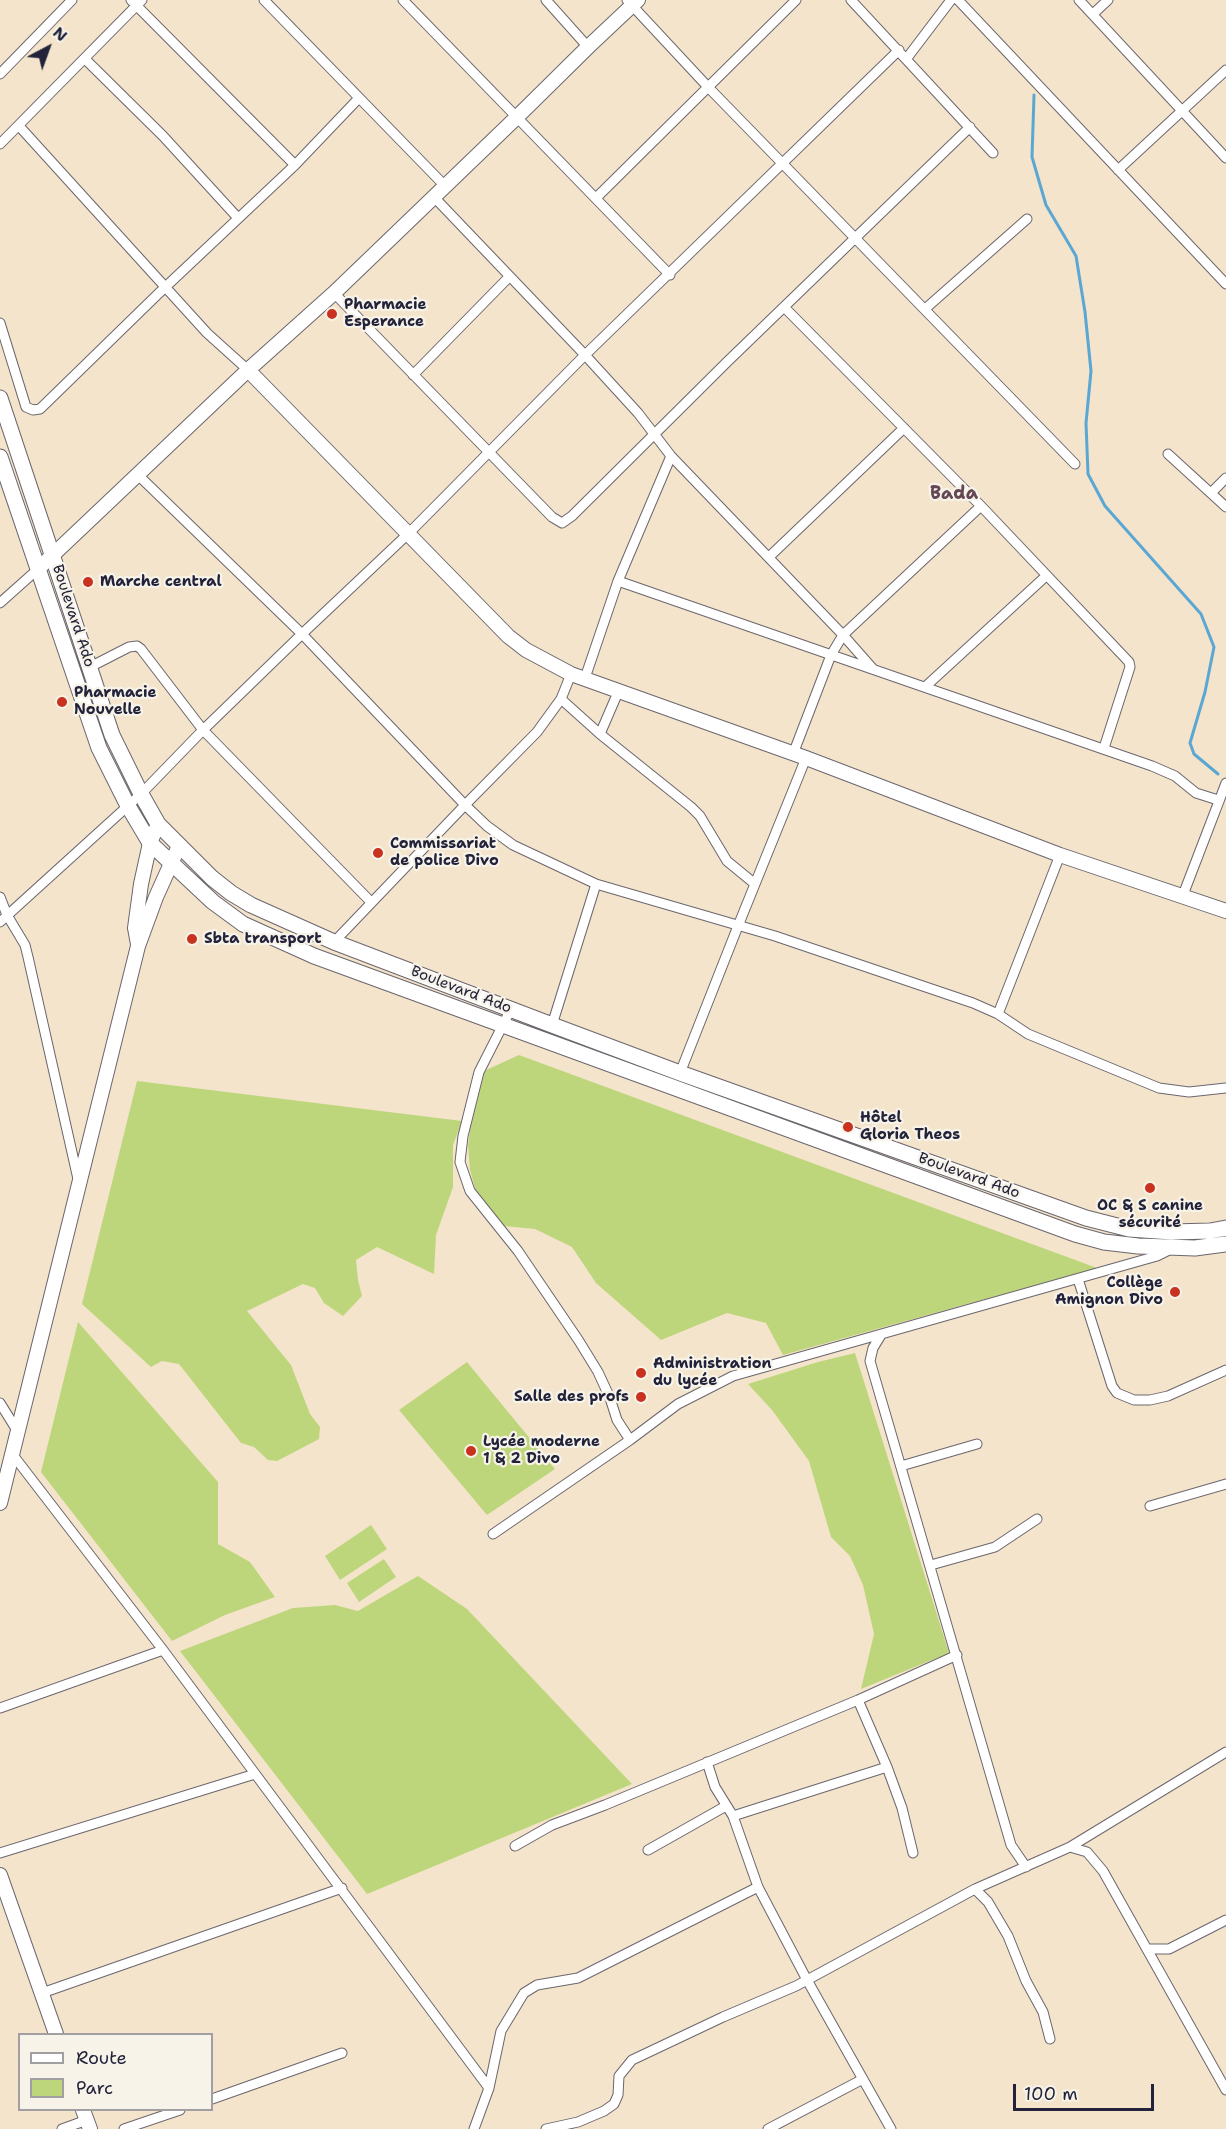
<!DOCTYPE html>
<html>
<head>
<meta charset="utf-8">
<style>
	body { margin:0 }
	#map { position:relative; width:1226px; height:2129px; overflow:hidden; background:#f3e4cb; font-family:"Shantell Sans",sans-serif }
	canvas { display:block }
	.legend { position:absolute; left:18px; top:2033px; width:195px; height:78px; box-sizing:border-box; background:#f7f3e8; border:2px solid #a29fa3; margin:0; padding:8px 10px; list-style:none; font-size:18px; color:#22223b }
	.legend li { display:flex; align-items:center; gap:12px; height:30px }
	.legend b { width:30px; border:2px solid #a29fa3 }
	.north { position:absolute; left:18px; top:18px; width:60px; height:60px; -webkit-text-stroke:4px #f7f3e8; paint-order:stroke; rotate:41deg; font-size:16px; font-weight:700; line-height:24px; text-align:center; color:#22223b }
	.north::after { content:''; display:block; margin:auto; width:21px; height:27px; background:#22223b; clip-path:polygon(50% 0,100% 100%,50% 72%,0 100%) }
	.scale { position:absolute; left:1013px; top:2084px; width:141px; height:27px; box-sizing:border-box; border:3px solid #22223b; border-top:0; padding-left:8px; font-size:18px; line-height:21px; white-space:nowrap; color:#22223b; -webkit-text-stroke:4px #f7f3e8; paint-order:stroke }
</style>
</head>
<body>
<div id="map">
<canvas width="1226" height="2129"></canvas>
<ul class="legend">
<li><b style="height:8px;background:#fff"></b>Route</li>
<li><b style="height:16px;background:#bed67b"></b>Parc</li>
</ul>
<div class="north">N</div>
<div class="scale">100 m</div>
</div>
<script>
const ctx = document.querySelector('canvas').getContext('2d');
ctx.lineJoin = 'round';
function fillPath(path, color) { ctx.fillStyle = color; ctx.fill(path, 'evenodd'); }
const shape = rows => new Path2D(rows.map(r => 'M' + r).join(''));
function trace(path, color, width, dash) { ctx.strokeStyle = color; ctx.lineWidth = width; ctx.lineCap = dash ? 'butt' : 'round'; ctx.setLineDash(dash || []); ctx.stroke(path); }
function write(font, color, halo, rows, align = 'center') {
  ctx.font = font + ' "Shantell Sans",sans-serif'; ctx.lineWidth = 4.5; ctx.setLineDash([]); ctx.textBaseline = 'middle'; ctx.strokeStyle = halo; ctx.fillStyle = color; for (const [text, x, y, turn = 0] of rows) {
    ctx.save(); ctx.translate(x, y); ctx.rotate((+turn || 0) * Math.PI / 180); ctx.textAlign = isNaN(turn) ? turn : align; if (halo) ctx.strokeText(text, 0, 0); ctx.fillText(text, 0, 0); ctx.restore();
  }
}
fillPath(shape([
	[519,1055,1097,1268,783,1355,766,1323,727,1313,661,1340,596,1283,572,1247,535,1229,504,1226,477,1195,470,1170,468,1146,471,1122,484,1071],
	[137,1081,462,1121,453,1145,453,1187,436,1235,434,1274,377,1247,356,1260,358,1280,362,1296,343,1316,324,1303,315,1288,303,1284,247,1311,291,1365,310,1414,320,1427,319,1439,277,1461,268,1460,254,1447,241,1443,179,1364,162,1361,151,1367,82,1304],
	[78,1322,218,1482,218,1544,250,1562,275,1597,225,1615,172,1641,41,1472],
	[855,1353,949,1653,861,1689,874,1634,863,1585,850,1556,831,1537,809,1461,772,1410,748,1384,818,1362],
	[467,1362,555,1469,487,1515,399,1410],
	[371,1525,387,1549,340,1580,325,1556],
	[384,1559,396,1577,359,1602,347,1583],
	[418,1576,467,1609,632,1784,367,1894,180,1651,293,1608,335,1605,358,1611]
]), '#bed67b');
trace(shape([
	[1034,95,1032,157,1046,205,1076,256,1085,312,1091,371,1086,423,1088,474,1105,506,1201,614,1214,647,1205,692,1190,743,1194,754,1218,774]
]), '#5ba7d4', 3);
const street = shape([
	[131,0,295,165],
	[264,0,445,186],
	[403,0,670,275],
	[546,0,588,47],
	[627,0,708,87,1075,464],
	[851,0,993,153],
	[958,0,1226,284],
	[1079,0,1226,158],
	[1093,14,1108,0],
	[907,58,951,0],
	[85,59,163,136,238,218],
	[0,74,72,0],
	[19,126,207,333,248,370],
	[0,144,142,0],
	[1118,170,1226,70],
	[433,196,585,355,638,413,671,456,843,635,873,669],
	[596,198,796,0],
	[334,293,552,517,562,523,572,516,727,362,970,127],
	[784,307,981,506,1129,662,1130,667,1104,748],
	[925,309,1027,219],
	[0,323,26,407,33,410,40,409,158,294,295,165,359,98],
	[413,375,509,277],
	[1168,454,1226,507],
	[137,474,302,634,465,805,487,826,513,845,596,884,775,936,973,1003,998,1014,1028,1034,1159,1088,1189,1092,1226,1088],
	[1211,493,1226,478],
	[769,557,904,428],
	[618,581,1152,766,1175,776,1196,793,1218,800],
	[0,603,38,569],
	[90,667,129,647,137,646,141,649,203,730,371,902],
	[571,674,561,699,600,734,691,807,700,816,727,861,755,884],
	[585,678,618,581,671,456],
	[925,687,1046,576],
	[600,734,619,690],
	[793,754,831,655,843,635,981,506],
	[1183,895,1226,783],
	[0,897,7,915,25,945,28,957,78,1179],
	[0,922,141,794,203,730,302,634,409,533,585,355,899,50],
	[334,942,465,805,537,732,561,699],
	[511,1009,479,1072,463,1136,460,1162,470,1191,518,1251,579,1341,598,1372,610,1398,617,1420,630,1440],
	[998,1014,1060,855],
	[552,1025,596,884],
	[680,1073,738,926,806,758],
	[1078,1279,1112,1386,1117,1393,1134,1400,1150,1400,1168,1396,1226,1370],
	[881,1335,873,1348,870,1361,1011,1845,1026,1867],
	[0,1403,18,1432],
	[13,1455,163,1650,489,2088],
	[901,1466,977,1444],
	[1150,1506,1226,1484],
	[493,1534,630,1440,678,1404,733,1376,1157,1256,1171,1249],
	[931,1565,995,1547,1037,1519],
	[858,1700,887,1767,902,1808,913,1853],
	[0,1708,163,1650],
	[707,1762,715,1787,733,1816,758,1887,807,1980,891,2129],
	[733,1816,887,1767],
	[515,1846,552,1825,605,1805,858,1700,957,1655],
	[1070,1847,1087,1852,1103,1871,1226,2090],
	[648,1850,726,1806],
	[0,1853,255,1774],
	[975,1889,988,1902,1008,1936,1026,1981,1043,2012,1050,2039],
	[1147,1949,1169,1949,1226,1920],
	[42,1993,342,1888],
	[212,2099,342,2053],
	[62,2129,87,2120],
	[124,2129,180,2110],
	[474,2129,489,2088,501,2031,524,1993,537,1985,578,1978,758,1887],
	[546,2129,578,2122,604,2111,614,2104,618,2095,619,2076,632,2060,723,2017,796,1986,975,1889,1070,1847,1226,1752],
	[768,2129,863,2079]
]);
const secondary = shape([
	[248,370,508,636,526,650,571,674,806,758,1060,855,1226,911],
	[38,569,248,370,334,293,517,117,588,47,638,0],
	[138,944,135,928,141,884,150,843,158,824],
	[0,1503,138,946,156,897,179,846],
	[0,1875,56,2034],
	[83,2110,90,2129]
]);
const primary = shape([
	[0,398,112,735,141,794,158,824,212,878,231,893,251,905,334,942,552,1025,680,1073,1086,1218,1129,1229,1172,1232,1210,1231,1226,1228],
	[0,457,99,748,128,806,150,843,213,902,243,924,314,956,1075,1234,1104,1242,1138,1246,1195,1248,1226,1244]
]);
trace(street, '#6b666d', 11);
trace(secondary, '#6b666d', 16);
trace(primary, '#6b666d', 17);
trace(street, '#fff', 9);
trace(secondary, '#fff', 14);
trace(primary, '#fff', 15);
for (const [x, y, r, color] of [
	[332,314,6,"#c8321e"],
	[88,582,6,"#c8321e"],
	[62,702,6,"#c8321e"],
	[378,853,6,"#c8321e"],
	[192,939,6,"#c8321e"],
	[848,1127,6,"#c8321e"],
	[1150,1188,6,"#c8321e"],
	[1175,1292,6,"#c8321e"],
	[641,1373,6,"#c8321e"],
	[641,1397,6,"#c8321e"],
	[471,1451,6,"#c8321e"]
]) { const dot = new Path2D(); dot.arc(x, y, r, 0, 2 * Math.PI); ctx.fillStyle = color; ctx.fill(dot); trace(dot, '#f7f3e8', 2); }
write('bold 15px', '#22223b', '#f7f3e8', [
	["Pharmacie",344,305],
	["Esperance",344,322],
	["Marche central",100,582],
	["Pharmacie",74,693],
	["Nouvelle",74,710],
	["Commissariat",390,844],
	["de police Divo",390,861],
	["Sbta transport",204,939],
	["Hôtel",860,1118],
	["Gloria Theos",860,1135],
	["OC & S canine",1150,1206,"center"],
	["sécurité",1150,1223,"center"],
	["Collège",1163,1283,"right"],
	["Amignon Divo",1163,1300,"right"],
	["Administration",653,1364],
	["du lycée",653,1381],
	["Salle des profs",629,1397,"right"],
	["Lycée moderne",483,1442],
	["1 & 2 Divo",483,1459]
], 'left');
write('15px', '#22223b', '#f7f3e8', [
	["Boulevard Ado",73,616,72],
	["Boulevard Ado",461,990,21],
	["Boulevard Ado",969,1176,20]
]);
write('bold 18px', '#654654', '#f7f3e8', [
	["Bada",954,494]
]);
</script>
</body>
</html>
